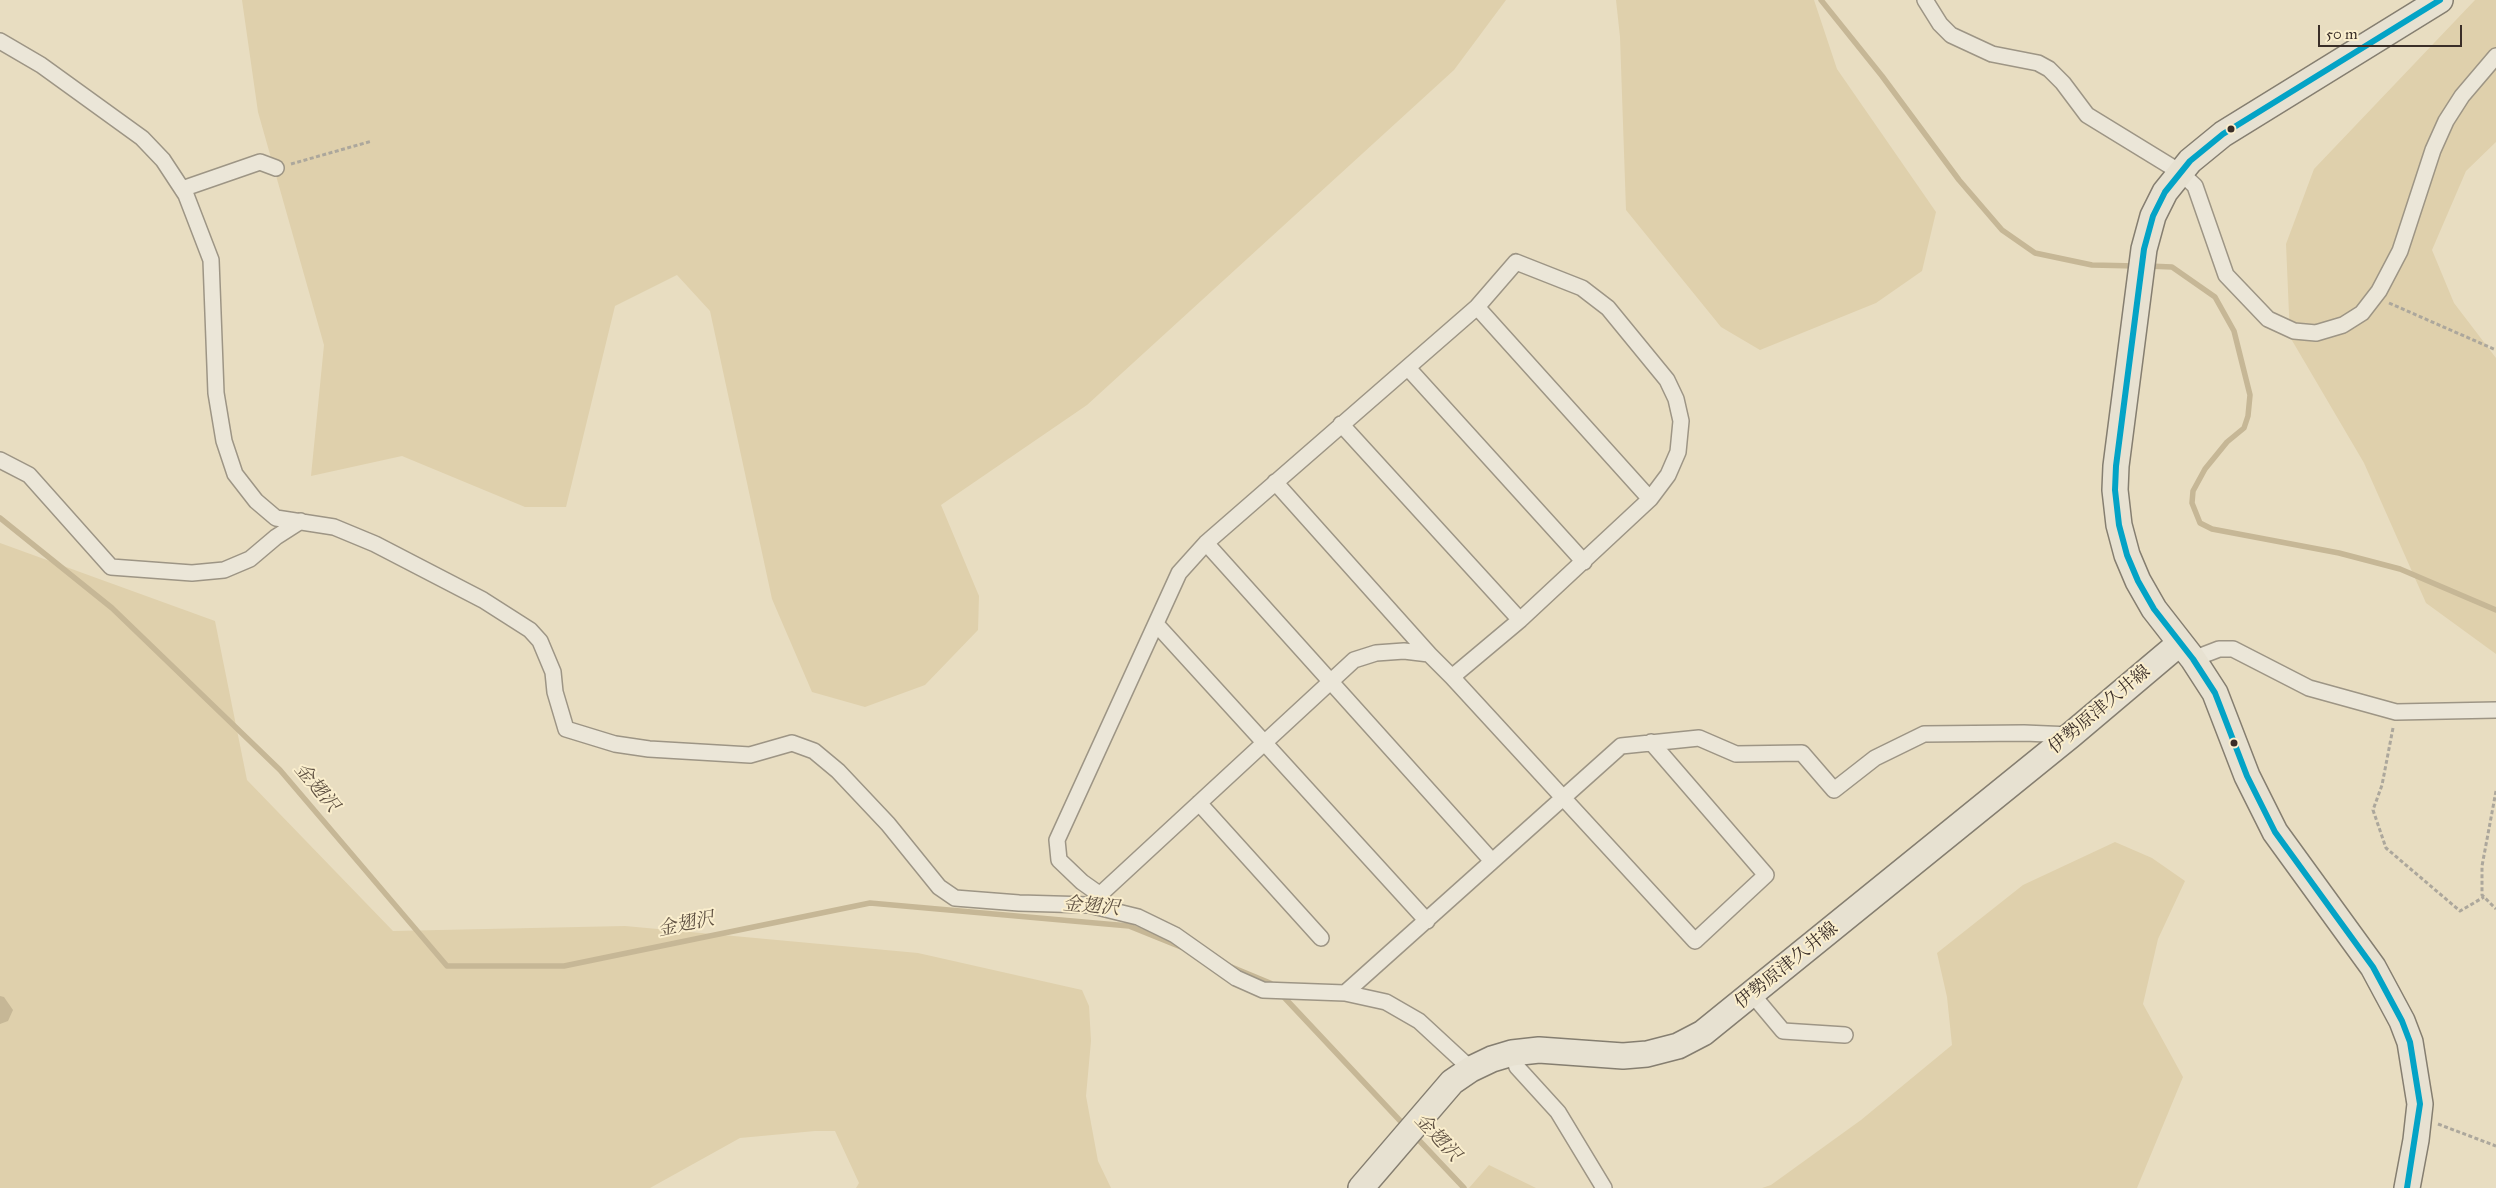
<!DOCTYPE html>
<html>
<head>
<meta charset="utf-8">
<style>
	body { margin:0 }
	#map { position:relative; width:2496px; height:1188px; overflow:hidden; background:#e8ddc1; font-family:"IM FELL Great Primer",serif }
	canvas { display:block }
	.scale { position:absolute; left:2318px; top:25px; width:144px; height:22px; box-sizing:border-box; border:2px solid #3a2e28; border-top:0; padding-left:6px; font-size:15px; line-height:18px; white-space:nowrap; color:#3a2e28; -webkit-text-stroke:4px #faeecd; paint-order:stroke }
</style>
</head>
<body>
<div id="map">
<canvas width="2496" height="1188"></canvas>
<div class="scale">50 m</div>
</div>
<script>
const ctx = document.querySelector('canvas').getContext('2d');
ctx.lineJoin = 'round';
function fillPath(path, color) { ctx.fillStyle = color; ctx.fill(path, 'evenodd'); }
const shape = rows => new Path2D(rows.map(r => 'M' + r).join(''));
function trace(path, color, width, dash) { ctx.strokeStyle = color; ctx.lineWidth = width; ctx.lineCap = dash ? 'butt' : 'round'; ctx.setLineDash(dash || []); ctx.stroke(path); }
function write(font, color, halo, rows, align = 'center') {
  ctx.font = font + ' "IM FELL Great Primer","Noto Serif JP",serif'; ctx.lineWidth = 4; ctx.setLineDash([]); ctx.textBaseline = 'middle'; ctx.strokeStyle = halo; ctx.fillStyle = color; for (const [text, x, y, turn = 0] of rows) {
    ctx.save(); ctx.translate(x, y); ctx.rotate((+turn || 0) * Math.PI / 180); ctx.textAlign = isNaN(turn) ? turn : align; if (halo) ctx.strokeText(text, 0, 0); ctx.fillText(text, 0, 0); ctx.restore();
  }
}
fillPath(shape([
	[242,0,1506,0,1454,70,1087,405,941,505,979,596,978,630,925,685,865,707,812,692,772,599,710,311,677,275,615,306,566,507,525,507,402,456,311,476,324,345,258,112],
	[1616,0,1814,0,1837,69,1936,212,1922,271,1876,303,1760,350,1721,327,1626,210,1620,37],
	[2475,0,2496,0,2496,142,2466,171,2432,250,2454,303,2496,358,2496,654,2426,603,2364,463,2290,337,2286,244,2314,169],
	[0,543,215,621,247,780,393,931,625,926,918,953,1082,990,1089,1006,1091,1041,1086,1096,1098,1161,1111,1188,856,1188,859,1183,835,1131,815,1131,740,1138,650,1188,0,1188],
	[2115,842,2152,858,2185,881,2158,939,2143,1004,2183,1077,2137,1188,1762,1188,1771,1185,1861,1120,1952,1045,1947,997,1937,953,2023,885],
	[1489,1165,1536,1188,1469,1188]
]), '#dfd0ac');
fillPath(shape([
	[0,996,4,997,13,1010,8,1021,0,1024]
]), '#c6b796');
trace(shape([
	[1821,0,1882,76,1959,180,2002,230,2035,253,2092,265,2136,266],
	[2148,266,2172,267,2215,297,2234,331,2250,395,2248,416,2244,428,2227,442,2205,469,2193,491,2192,503,2200,523,2212,529,2339,553,2400,569,2496,610],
	[0,518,112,608,280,770,447,966,564,966,870,903,1129,926,1181,947],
	[1229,966,1270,983,1275,987],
	[1281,994,1405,1126],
	[1415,1136,1464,1188]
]), '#c6b796', 5.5);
const street = shape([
	[1925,0,1940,24,1951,35,1992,54,2038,63,2049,69,2063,83,2087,115,2180,172,2195,186,2226,275,2268,319,2294,331,2316,333,2343,325,2362,313,2379,291,2400,251,2433,150,2446,121,2462,96,2496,56],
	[0,41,41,65,142,138,163,160,186,195,211,260,216,393,224,441,235,474,256,501,276,518,334,527,375,544,483,600,530,630,540,641,553,672,555,692,566,729,615,744,649,749,750,755,792,743,814,751,838,771,888,824,939,887,955,898,1019,903,1089,905,1138,917,1175,935,1236,978,1263,990,1345,993,1386,1002,1419,1021,1471,1069],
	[182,189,260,162,276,168],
	[1477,307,1650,499],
	[1408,368,1584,562],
	[1341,424,1520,620],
	[0,460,29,475,111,567,192,573,224,570,250,559,276,537,301,521],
	[1275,482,1429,654],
	[1206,543,1492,861],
	[1157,625,1427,921],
	[2193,659,2219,649,2233,649,2309,688,2396,712,2496,710],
	[1199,803,1321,938],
	[1099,894,1082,882,1059,860,1057,840,1179,573,1206,543,1477,307,1516,262,1582,288,1608,308,1667,380,1676,399,1681,421,1678,452,1668,475,1650,499,1520,620,1452,677],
	[1093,901,1354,660,1376,653,1404,651,1429,654,1452,677,1695,941,1766,875,1651,742],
	[1345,993,1621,746,1699,738,1736,754,1802,753,1834,790,1875,758,1924,734,2024,733,2071,735],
	[1752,994,1783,1031,1845,1035],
	[1512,1053,1517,1067,1558,1112,1604,1188]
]);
const primary = shape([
	[1361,1188,1452,1082,1471,1069,1492,1059,1512,1053,1539,1050,1623,1056,1647,1054,1678,1046,1703,1033,2071,735,2180,643],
	[2407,1188,2416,1140,2420,1104,2410,1042,2402,1021,2373,967,2275,832,2247,776,2215,693,2193,659,2154,609,2138,581,2127,555,2119,525,2115,490,2116,466,2144,249,2153,216,2165,192,2190,161,2223,134,2440,0]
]);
trace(street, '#9d9585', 18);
trace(primary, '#857e70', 28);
trace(shape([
	[291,164,372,141],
	[2389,303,2496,350],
	[2393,728,2382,785,2373,810,2386,848,2460,911,2484,897],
	[2496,791,2482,866,2482,895,2496,909],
	[2438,1124,2496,1146]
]), '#aca79c', 3, [4, 2.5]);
trace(street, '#ebe6d8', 15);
trace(primary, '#e7e1d1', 25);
trace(shape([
	[2407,1188,2420,1104,2410,1042,2402,1021,2373,967,2275,832,2247,776,2215,693,2193,659,2154,609,2138,581,2127,555,2119,525,2115,490,2116,466,2144,249,2153,216,2165,192,2190,161,2223,134,2440,0]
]), '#03a3c6', 6);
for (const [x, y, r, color] of [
	[2231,129,4.5,"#3a2e28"],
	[2234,743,4.5,"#3a2e28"]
]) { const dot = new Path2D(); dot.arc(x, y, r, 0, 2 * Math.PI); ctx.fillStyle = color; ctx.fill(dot); trace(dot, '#faeecd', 2); }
write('18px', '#3a2e28', '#faeecd', [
	["伊勢原津久井線",2100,710,-40],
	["伊勢原津久井線",1787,966,-39]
]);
write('italic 19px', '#605243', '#faeecd', [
	["金翅沢",316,788,50],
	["金翅沢",1091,907,5],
	["金翅沢",686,925,-12],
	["金翅沢",1437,1138,47]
]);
</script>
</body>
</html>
